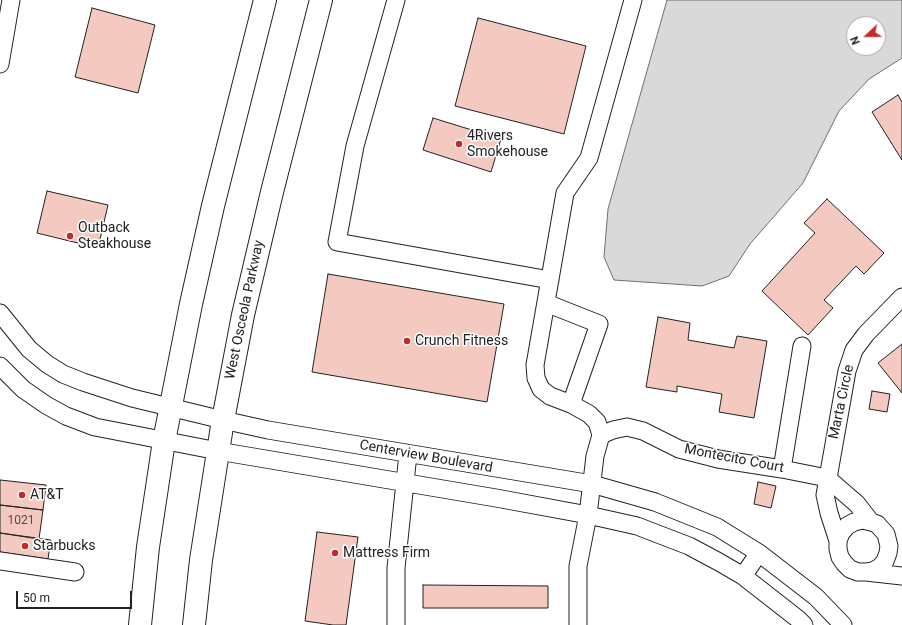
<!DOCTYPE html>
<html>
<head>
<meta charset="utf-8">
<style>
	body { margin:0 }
	#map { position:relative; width:902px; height:625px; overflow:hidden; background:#fff; font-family:Roboto,sans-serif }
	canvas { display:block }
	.north { position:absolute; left:846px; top:16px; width:40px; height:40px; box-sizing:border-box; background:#fff; border:1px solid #a7a7a7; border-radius:50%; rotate:248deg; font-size:11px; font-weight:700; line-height:16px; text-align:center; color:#222 }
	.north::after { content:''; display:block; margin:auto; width:14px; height:18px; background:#c62828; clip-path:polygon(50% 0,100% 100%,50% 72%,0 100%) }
	.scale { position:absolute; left:16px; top:591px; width:116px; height:18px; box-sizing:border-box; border:2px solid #222; border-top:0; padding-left:5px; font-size:12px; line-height:14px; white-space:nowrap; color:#222; -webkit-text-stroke:3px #fff; paint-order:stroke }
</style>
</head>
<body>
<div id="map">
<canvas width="902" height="625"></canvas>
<div class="north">N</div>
<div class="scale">50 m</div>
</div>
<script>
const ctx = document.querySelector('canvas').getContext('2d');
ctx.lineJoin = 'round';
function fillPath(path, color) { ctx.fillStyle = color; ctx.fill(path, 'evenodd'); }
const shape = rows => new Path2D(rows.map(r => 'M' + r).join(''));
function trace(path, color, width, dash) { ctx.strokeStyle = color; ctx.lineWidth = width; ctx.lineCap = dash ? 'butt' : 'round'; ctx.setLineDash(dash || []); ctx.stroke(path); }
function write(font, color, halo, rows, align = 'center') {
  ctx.font = font + ' Roboto,sans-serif'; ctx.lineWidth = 3; ctx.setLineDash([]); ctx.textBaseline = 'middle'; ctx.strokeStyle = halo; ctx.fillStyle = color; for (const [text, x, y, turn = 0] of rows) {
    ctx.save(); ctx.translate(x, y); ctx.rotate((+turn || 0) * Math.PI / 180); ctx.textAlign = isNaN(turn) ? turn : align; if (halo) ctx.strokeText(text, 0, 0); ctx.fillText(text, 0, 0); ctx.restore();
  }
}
const water = shape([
	[667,0,902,0,902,58,869,79,839,111,803,183,750,244,729,276,702,286,614,280,604,257,608,209,667,0],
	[854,24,878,24,878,48,854,48,854,24]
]);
fillPath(water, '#d9d9d9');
trace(water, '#6f6f6f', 1);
const building = shape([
	[92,8,155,25,138,93,75,77,92,8],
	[478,18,586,46,564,134,455,106,478,18],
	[898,95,902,102,902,160,872,112,898,95],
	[433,118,501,139,491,172,423,150,433,118],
	[47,191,108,205,98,248,37,233,47,191],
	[827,199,884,253,864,274,856,266,824,300,833,308,808,335,762,291,815,233,804,223,827,199],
	[328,274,504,304,487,402,312,372,328,274],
	[658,317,690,323,688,340,734,348,737,336,767,341,754,418,719,412,722,394,677,386,677,392,646,387,658,317],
	[902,344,902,393,878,363,902,344],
	[872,391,890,394,887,412,869,409,872,391],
	[0,480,46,485,43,510,0,505,0,480],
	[758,482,776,486,771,508,754,504,758,482],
	[0,505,43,510,39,539,0,533,0,505],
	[317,532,358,537,346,625,333,625,305,621,317,532],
	[0,533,51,540,48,559,0,552,0,533],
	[423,585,548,586,548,608,423,608,423,585]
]);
fillPath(building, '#f3c9c0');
trace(building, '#222', 1);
const minor = shape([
	[396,0,355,146,337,242,550,280],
	[0,64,11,0],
	[546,303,599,324,571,404],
	[0,313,29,349,47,364,63,374,83,382,132,398,223,420,268,430,592,484,655,502,717,527,759,553,816,597,843,625],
	[0,366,23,389,46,405,66,416,95,427,218,451,496,498,588,515,637,526,689,546,719,562,743,576,798,619,804,625],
	[601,435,597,422,589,414,571,404,550,396,541,389,536,378,535,365,565,193,589,158,633,0],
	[601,435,613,430,627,427,643,431,679,449,718,459,782,469,827,478,857,504,871,522],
	[782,469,802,346],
	[838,541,841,533,847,526,854,522,863,520,871,522,877,524,886,534,889,546,888,553,885,561,880,567,873,571,866,572,858,572,850,569,844,563,840,557,838,549,838,541,829,513,825,495,847,371,854,350,866,334,902,297],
	[0,561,75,572],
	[866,572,902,576],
	[743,576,759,553],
	[396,625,396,568,408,454],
	[578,625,578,566,588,515,595,456,601,435]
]);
const major = shape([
	[140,625,148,547,164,441,191,304,213,206,265,0],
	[194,625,201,560,223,420,243,315,272,192,321,0]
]);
trace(minor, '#222', 19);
trace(major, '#222', 24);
trace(minor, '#fff', 17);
trace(major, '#fff', 22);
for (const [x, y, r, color] of [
	[459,144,4,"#c62828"],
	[70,236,4,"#c62828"],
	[407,341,4,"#c62828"],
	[22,495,4,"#c62828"],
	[25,546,4,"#c62828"],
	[335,553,4,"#c62828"]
]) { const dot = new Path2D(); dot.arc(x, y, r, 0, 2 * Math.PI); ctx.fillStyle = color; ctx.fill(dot); trace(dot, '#fff', 1.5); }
write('12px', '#564c4a', null, [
	["1021",21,521]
]);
write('14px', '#222', '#fff', [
	["4Rivers",467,136],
	["Smokehouse",467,152],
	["Outback",78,228],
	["Steakhouse",78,244],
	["Crunch Fitness",415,341],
	["AT&T",30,495],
	["Starbucks",33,546],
	["Mattress Firm",343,553]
], 'left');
write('14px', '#222', '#fff', [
	["West Osceola Parkway",245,310,-78],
	["Marta Circle",842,402,-78],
	["Centerview Boulevard",426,457,10],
	["Montecito Court",734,459,11]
]);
</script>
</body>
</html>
